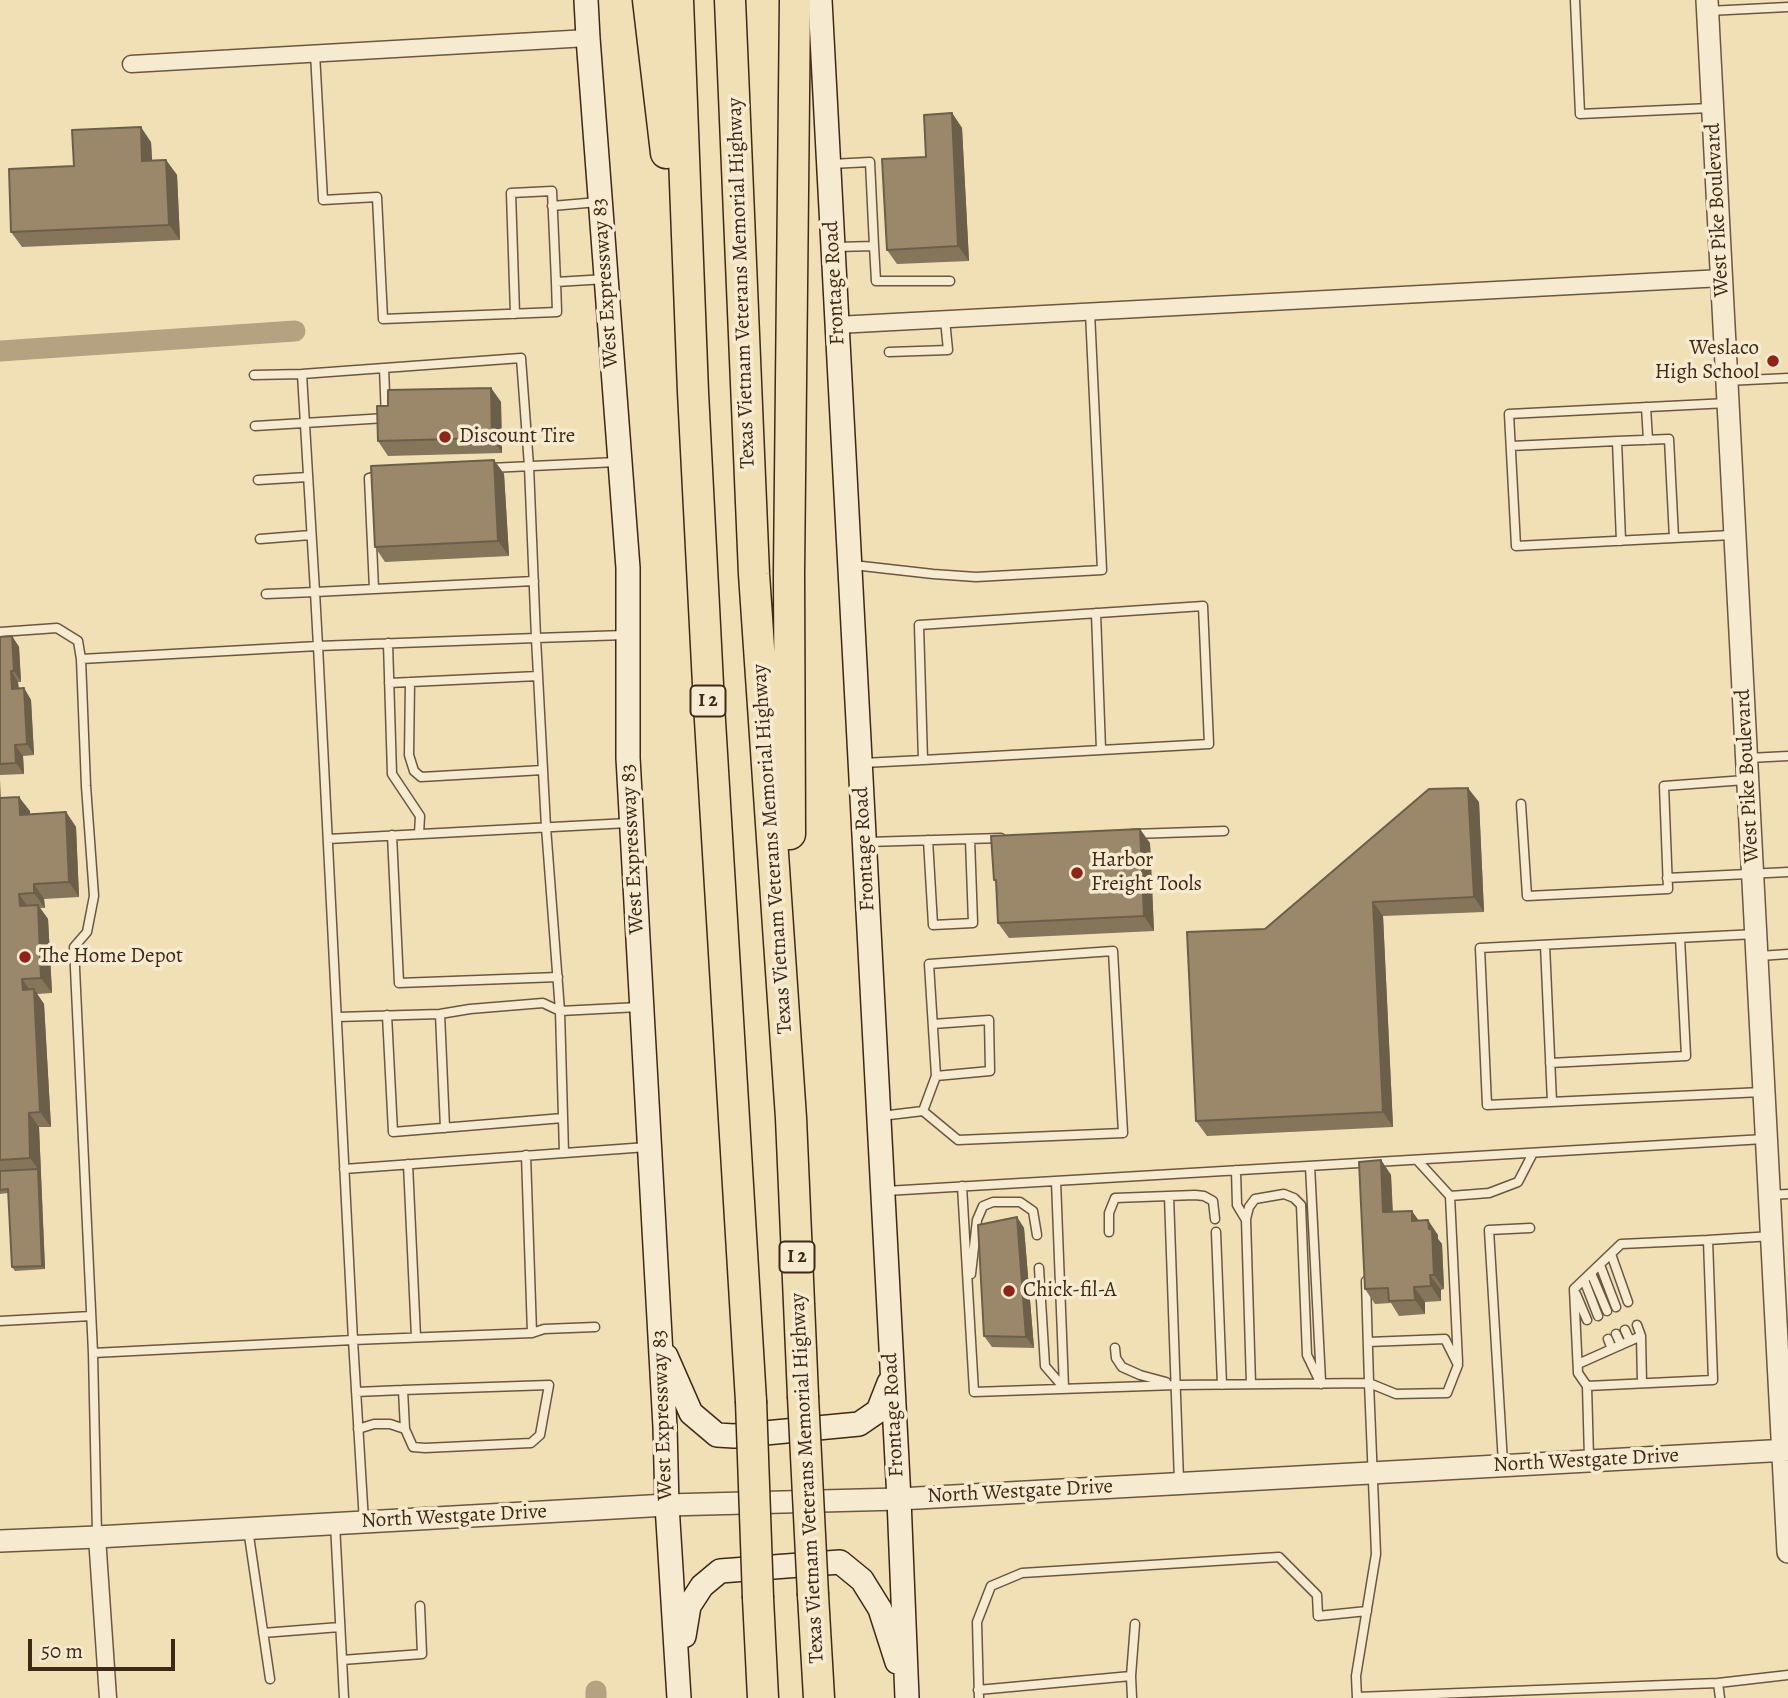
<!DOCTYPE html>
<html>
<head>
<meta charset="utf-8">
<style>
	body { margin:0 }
	#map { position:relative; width:1788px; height:1698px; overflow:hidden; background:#f1e0b6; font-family:Alegreya,serif }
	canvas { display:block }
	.scale { position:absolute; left:28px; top:1639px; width:147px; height:32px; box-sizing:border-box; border:4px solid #3e2918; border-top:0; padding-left:9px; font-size:21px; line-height:24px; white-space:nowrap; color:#3e2918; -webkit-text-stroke:5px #f6ebd0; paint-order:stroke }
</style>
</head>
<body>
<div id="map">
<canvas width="1788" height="1698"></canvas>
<div class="scale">50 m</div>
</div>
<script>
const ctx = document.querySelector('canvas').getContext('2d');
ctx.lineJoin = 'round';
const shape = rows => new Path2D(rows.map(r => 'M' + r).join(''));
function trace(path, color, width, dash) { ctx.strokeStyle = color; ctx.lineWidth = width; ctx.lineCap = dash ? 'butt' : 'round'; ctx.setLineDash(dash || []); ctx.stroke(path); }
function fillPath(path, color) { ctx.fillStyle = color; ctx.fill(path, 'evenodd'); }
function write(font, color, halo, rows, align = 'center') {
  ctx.font = font + ' Alegreya,serif'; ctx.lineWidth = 7; ctx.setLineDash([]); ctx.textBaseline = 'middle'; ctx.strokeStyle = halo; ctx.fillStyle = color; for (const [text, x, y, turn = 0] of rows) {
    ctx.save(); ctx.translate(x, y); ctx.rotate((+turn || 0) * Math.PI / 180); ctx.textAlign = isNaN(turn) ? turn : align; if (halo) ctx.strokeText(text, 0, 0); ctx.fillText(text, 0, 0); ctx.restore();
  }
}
trace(shape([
	[0,351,295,331],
	[596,1691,596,1698]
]), '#b4a280', 21);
const service = shape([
	[1575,0,1580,114,1710,108],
	[1708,11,1788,7],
	[315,53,323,200,377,197,383,319,557,312,556,282,606,279],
	[831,164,870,162,874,246],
	[552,206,598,202],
	[836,247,874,246,876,281,950,281],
	[515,314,511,193,552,191,556,282],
	[889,352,948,350,945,320],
	[254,375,302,374],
	[1727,381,1788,378],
	[1728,403,1509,414,1516,546,1732,535],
	[1646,407,1648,440],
	[255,426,386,418,384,368],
	[1617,441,1669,439,1674,538],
	[1511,446,1617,441,1621,541],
	[490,468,617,462],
	[258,480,308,477],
	[260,539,311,535],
	[853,565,933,574,976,577,1102,570,1090,312],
	[374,589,369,478,379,475],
	[266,594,315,592,302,374,521,358,529,466,536,638,625,635],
	[1096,613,1101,750],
	[0,632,57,628,78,641,81,659,318,646,353,1340,532,1333,544,1329,595,1327],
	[388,643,392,774,420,816,419,834],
	[81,659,86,786,94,896,87,932,74,947,93,1353],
	[410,682,409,755,414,771,421,777,543,770],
	[389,683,538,676],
	[1749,758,1788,756],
	[863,763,923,760,1101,750,1209,744,1203,606,919,625,923,760],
	[1521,804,1527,896,1668,889,1664,786,1745,780],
	[1133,834,1224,831],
	[392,835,399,983,558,977],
	[328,839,628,823],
	[928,840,933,925,973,923,970,839],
	[867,842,1001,838],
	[1667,878,1788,872],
	[1756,934,1480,948,1487,1105,1762,1092],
	[1545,945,1552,1102],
	[1760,956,1788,954],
	[440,1014,445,1128],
	[387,1015,393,1132,563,1118],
	[337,1017,440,1014,470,1009,543,1003,560,1011,546,827,536,638,318,646,315,592,534,581],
	[933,1024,989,1020,990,1071,936,1076],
	[1550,1063,1686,1056,1680,938],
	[881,1116,923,1111,958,1140,1123,1133,1113,951,929,964,936,1076,923,1111],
	[564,1153,560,1011,639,1007],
	[526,1155,532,1333],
	[1417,1160,1450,1196,1458,1362],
	[408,1164,416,1337],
	[1310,1166,1321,1381],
	[344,1169,647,1147],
	[1236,1170,1237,1205,1246,1220],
	[1056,1181,1064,1388],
	[962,1186,974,1392,1176,1385,1369,1383,1376,1554,1356,1676,1357,1698],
	[886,1191,1764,1139],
	[1770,1195,1788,1194],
	[1169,1196,1179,1481],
	[1450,1196,1489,1193,1518,1182,1533,1153],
	[1109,1232,1109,1213,1115,1198,1195,1195,1204,1196,1213,1201,1215,1219],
	[1216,1232,1222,1385],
	[1708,1240,1772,1236],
	[1611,1254,1628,1302],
	[1600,1265,1616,1307],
	[1039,1268,1045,1366,1064,1388],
	[1591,1273,1607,1311],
	[971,1274,977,1220,983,1206,993,1202,1020,1202,1033,1211,1037,1235],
	[1584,1280,1598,1316],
	[1366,1281,1369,1383,1396,1394,1447,1393,1458,1365,1445,1339,1368,1342],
	[1576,1294,1587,1320],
	[0,1321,91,1316],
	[1637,1325,1641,1336],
	[1625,1330,1630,1341],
	[1616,1334,1621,1345],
	[1608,1339,1612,1349],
	[1115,1348,1116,1358,1122,1367,1140,1375,1166,1382],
	[1578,1364,1641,1336,1642,1383],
	[1251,1384,1246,1219,1249,1207,1255,1199,1284,1194,1294,1198,1301,1205,1307,1355,1321,1384],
	[1587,1386,1578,1373,1574,1289,1621,1244,1708,1240,1713,1380,1587,1386,1589,1458],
	[356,1392,403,1390,549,1385,540,1435,531,1443,425,1448,413,1447,405,1429,403,1390],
	[358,1429,374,1424,390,1424,405,1429],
	[1503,1463,1489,1230,1530,1228],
	[335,1524,344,1698],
	[248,1529,270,1679],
	[97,1534,93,1353,353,1340,364,1522],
	[263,1633,340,1627],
	[342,1660,422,1654,420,1606],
	[1131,1676,1132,1698],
	[1718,1683,1788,1675],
	[978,1690,1131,1676,1135,1624],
	[1357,1697,1718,1683,1720,1698],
	[979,1698,977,1622,991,1586,1022,1573,1279,1557,1317,1595,1318,1616,1367,1611]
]);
const minor = shape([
	[131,64,588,38],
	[837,325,1722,278],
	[97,1537,108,1698]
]);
const tertiary = shape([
	[1707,0,1788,1552],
	[0,1541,97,1537,667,1505,899,1499,1788,1450]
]);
const secondary = shape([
	[586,0,588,38,628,568,628,758,665,1427,667,1505,679,1698],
	[820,0,899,1499,907,1698],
	[666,1356,691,1413,717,1435,734,1436,859,1424,878,1411,889,1383],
	[684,1636,689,1606,702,1586,720,1571,840,1562,862,1580,880,1609,897,1662]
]);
const motorway = shape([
	[648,0,666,153],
	[678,0,693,392,709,704,751,1401],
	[730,0,754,574,791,1118,803,1396],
	[790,834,789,573,795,0],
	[813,1595,819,1698],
	[758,1598,763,1698]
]);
trace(service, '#6b5740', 11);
trace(minor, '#6b5740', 19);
trace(tertiary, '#6b5740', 24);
trace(secondary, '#3e2918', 26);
trace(motorway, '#3e2918', 33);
trace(service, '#f6ebd0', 8);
trace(minor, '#f6ebd0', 16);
trace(tertiary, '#f6ebd0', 21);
trace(secondary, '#f6ebd0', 23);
trace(motorway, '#f1e0b6', 30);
const motorwayBridge = shape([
	[803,1396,813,1595],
	[751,1401,758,1598]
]);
trace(motorwayBridge, '#3e2918', 33, []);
trace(motorwayBridge, '#f1e0b6', 30);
fillPath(shape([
	[952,113,962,128,969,261,897,264,887,250,926,157],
	[151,142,152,161,166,160,177,175,180,240,22,247,11,232,74,166],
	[491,388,501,402,502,453,388,456,378,441,388,406],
	[494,460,504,474,509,556,385,562,375,547],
	[12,636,19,647,21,682,18,682,19,689,24,688,31,700,34,755,23,756,24,774,0,775,0,637],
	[0,780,1,798,30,811,30,814,66,812,76,827,79,897,44,899,45,908,40,908,48,919,52,993,37,994,44,1004,51,1127,39,1127,45,1269,15,1271,12,1267,8,1193,0,1194],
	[1479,802,1484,912,1383,916,1393,1127,1207,1136,1196,1121,1265,929],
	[1150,843,1154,931,1009,938,998,923,997,884,994,880],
	[1381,1160,1391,1175,1393,1212,1419,1221,1438,1235,1438,1239,1442,1244,1444,1289,1441,1290,1441,1301,1425,1302,1425,1314,1399,1316,1391,1303,1375,1304,1365,1289],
	[1017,1217,1024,1228,1034,1348,992,1347,984,1336]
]), '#85755b');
fillPath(shape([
	[952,113,962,128,969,261,958,246],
	[141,127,151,142,153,176,142,161],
	[166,160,177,175,180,240,169,225],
	[491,388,501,402,502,453,492,438],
	[494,460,504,474,509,556,498,541],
	[12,636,19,647,21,682,14,671],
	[11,671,18,682,19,700,12,689],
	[24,688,31,700,34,755,27,744],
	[15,745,23,756,24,774,16,763],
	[1468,788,1479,802,1484,912,1474,897],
	[19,797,30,811,31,830,20,815],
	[66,812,76,827,79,897,69,882],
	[1140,829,1150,843,1154,931,1144,916],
	[34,884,44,899,45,908,34,893],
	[19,894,29,909,20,906],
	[1373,902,1383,916,1393,1127,1383,1112],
	[38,905,48,919,52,993,41,978],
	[22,979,33,994,23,990],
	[34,989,44,1004,51,1127,40,1112],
	[29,1113,39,1127,45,1269,42,1266,38,1169,30,1158],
	[1381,1160,1391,1175,1393,1227,1383,1212],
	[1412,1211,1422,1225,1412,1221],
	[1017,1217,1024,1228,1034,1348,1026,1337],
	[1428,1220,1438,1235,1438,1239,1442,1244,1444,1289,1434,1275],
	[1430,1275,1441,1290,1441,1301,1431,1286],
	[1414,1287,1425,1302,1425,1314,1415,1300]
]), '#6c5f4a');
const building = shape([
	[952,113,958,246,887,250,882,159,926,157,924,115,952,113],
	[141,127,142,161,166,160,169,225,11,232,9,169,74,166,72,130,141,127],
	[491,388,492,438,378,441,377,406,388,406,388,390,491,388],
	[494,460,498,541,375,547,371,466,494,460],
	[12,636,14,671,11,671,12,689,24,688,27,744,15,745,16,763,0,764,0,637,12,636],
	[1468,788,1474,897,1373,902,1383,1112,1196,1121,1187,932,1265,929,1429,789,1468,788],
	[19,797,20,815,66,812,69,882,34,884,34,893,19,894,20,906,38,905,41,978,22,979,23,990,34,989,40,1112,29,1113,30,1158,0,1160,0,798,19,797],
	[1140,829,1144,916,998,923,996,880,994,880,991,836,1140,829],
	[1381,1160,1383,1212,1412,1211,1412,1221,1428,1220,1429,1229,1432,1230,1434,1275,1430,1275,1431,1286,1414,1287,1415,1300,1389,1301,1388,1288,1365,1289,1359,1162,1381,1160],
	[38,1169,42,1266,12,1267,8,1189,0,1190,0,1171,38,1169],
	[1017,1217,1026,1337,984,1336,978,1225,1017,1217]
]);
fillPath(building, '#9b886a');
trace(building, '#6c5f4a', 2);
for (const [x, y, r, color] of [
	[1773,361,7,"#8f2418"],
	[445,437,7,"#8f2418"],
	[1077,873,7,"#8f2418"],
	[25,957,7,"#8f2418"],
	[1009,1291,7,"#8f2418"]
]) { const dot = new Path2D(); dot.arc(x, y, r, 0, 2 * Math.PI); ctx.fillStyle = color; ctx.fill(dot); trace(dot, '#f6ebd0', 2.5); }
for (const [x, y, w] of [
	[708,701,35],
	[797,1257,35]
]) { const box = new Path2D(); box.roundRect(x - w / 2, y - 15.5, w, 31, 5); ctx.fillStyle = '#f6ebd0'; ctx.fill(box); trace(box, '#3e2918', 2); }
write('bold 19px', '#3e2918', null, [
	["I 2",708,701],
	["I 2",797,1257]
]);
write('21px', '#3e2918', '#f6ebd0', [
	["West Pike Boulevard",1718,210,-93],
	["West Expressway 83",606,283,-94],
	["Texas Vietnam Veterans Memorial Highway",742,283,-92],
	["Frontage Road",835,283,-93],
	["West Pike Boulevard",1748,776,-93],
	["West Expressway 83",633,849,-93],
	["Texas Vietnam Veterans Memorial Highway",773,849,-94],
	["Frontage Road",865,849,-93],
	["West Expressway 83",663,1415,-92],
	["Frontage Road",894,1415,-93],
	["North Westgate Drive",1586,1461,-3],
	["Texas Vietnam Veterans Memorial Highway",808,1478,-93],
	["North Westgate Drive",1020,1492,-3],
	["North Westgate Drive",454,1517,-3]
]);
write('21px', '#3e2918', '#f6ebd0', [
	["Weslaco",1759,349,"right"],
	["High School",1759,373,"right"],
	["Discount Tire",459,437],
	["Harbor",1091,861],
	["Freight Tools",1091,885],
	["The Home Depot",39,957],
	["Chick-fil-A",1023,1291]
], 'left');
</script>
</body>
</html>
